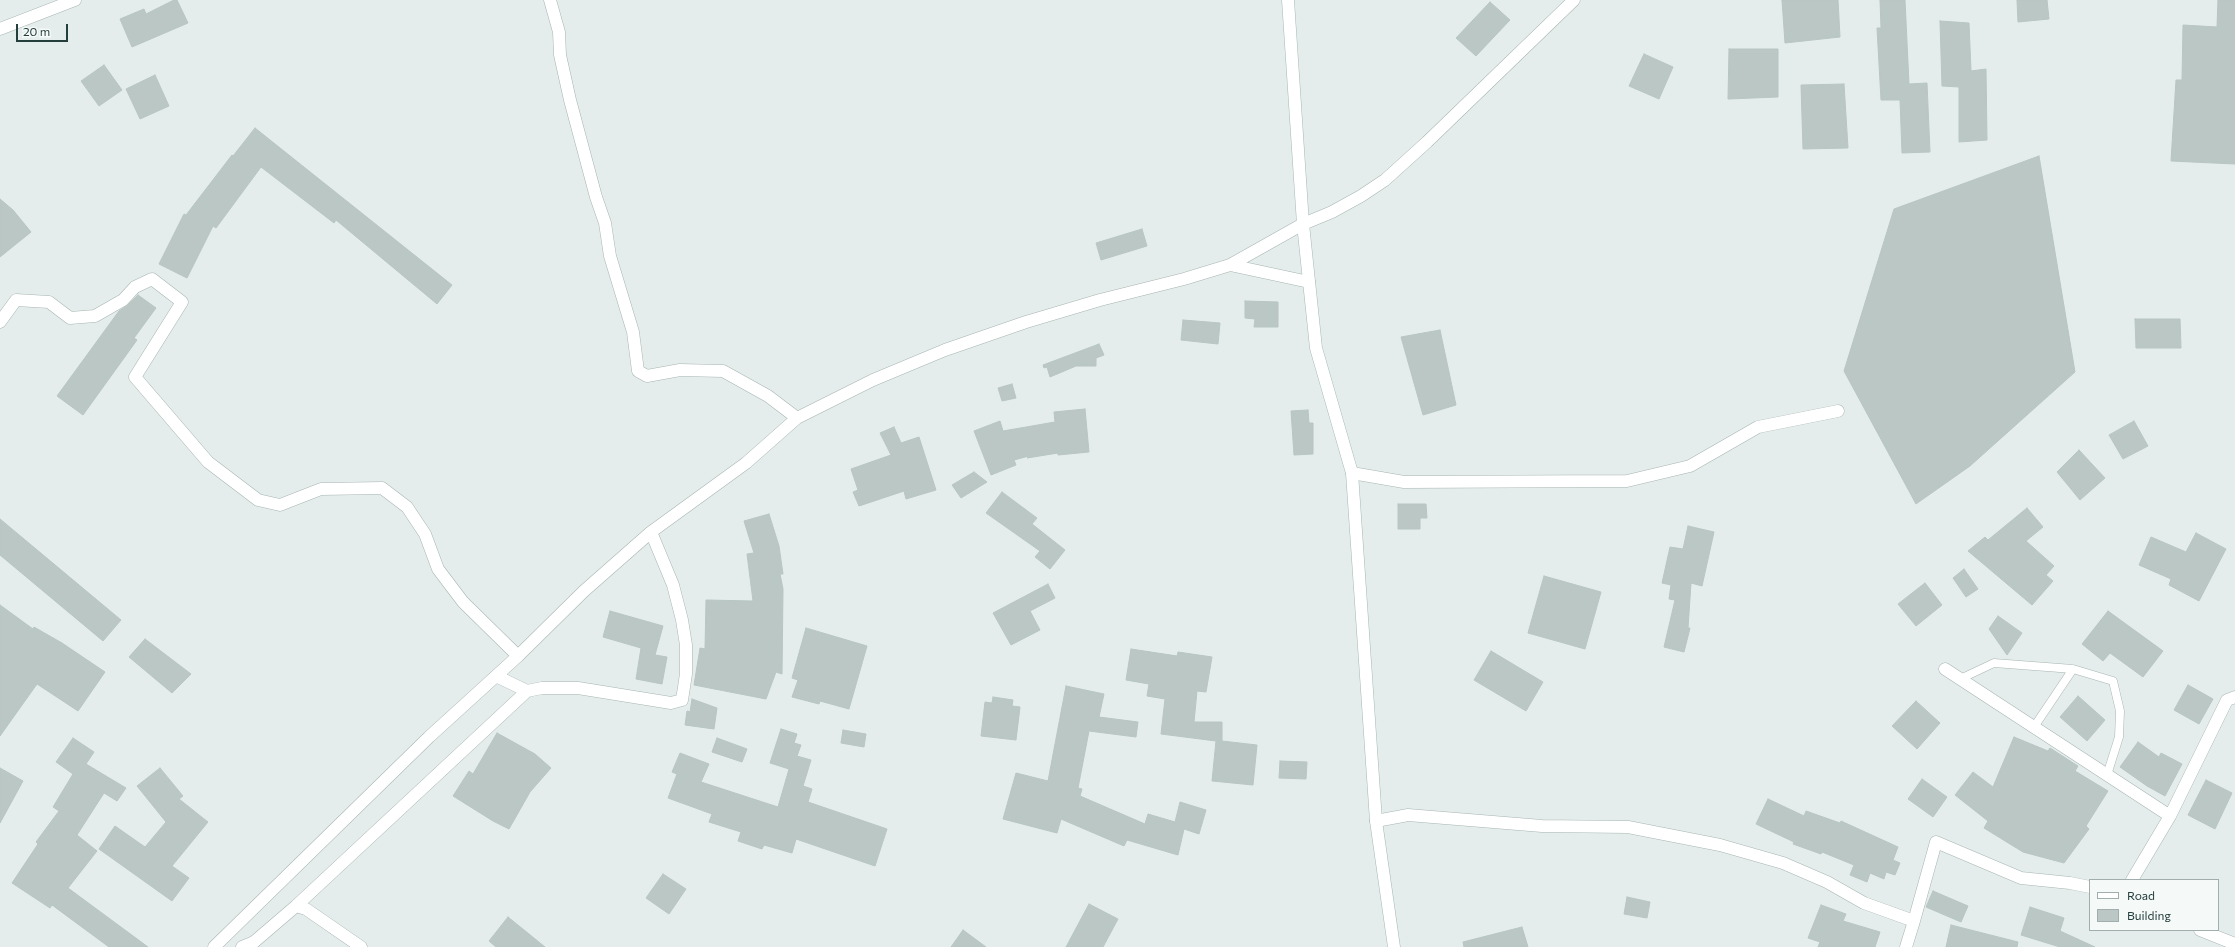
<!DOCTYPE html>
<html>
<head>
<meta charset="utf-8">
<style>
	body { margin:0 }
	#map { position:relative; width:2235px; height:947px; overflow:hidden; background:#e4edeb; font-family:Commissioner,sans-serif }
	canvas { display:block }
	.legend { position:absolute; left:2089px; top:879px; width:130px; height:52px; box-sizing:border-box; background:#f5f9f8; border:1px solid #a1aead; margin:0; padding:5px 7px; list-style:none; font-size:12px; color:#243e3c }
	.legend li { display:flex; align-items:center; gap:8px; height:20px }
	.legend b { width:20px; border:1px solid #a1aead }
	.scale { position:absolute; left:16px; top:24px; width:52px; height:18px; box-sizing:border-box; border:2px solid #243e3c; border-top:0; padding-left:5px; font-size:12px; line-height:14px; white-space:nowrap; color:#243e3c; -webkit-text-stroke:3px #f5f9f8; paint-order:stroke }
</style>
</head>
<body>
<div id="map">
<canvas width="2235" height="947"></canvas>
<ul class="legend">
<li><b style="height:5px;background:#fff"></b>Road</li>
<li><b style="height:11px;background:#bac7c5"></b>Building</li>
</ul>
<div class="scale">20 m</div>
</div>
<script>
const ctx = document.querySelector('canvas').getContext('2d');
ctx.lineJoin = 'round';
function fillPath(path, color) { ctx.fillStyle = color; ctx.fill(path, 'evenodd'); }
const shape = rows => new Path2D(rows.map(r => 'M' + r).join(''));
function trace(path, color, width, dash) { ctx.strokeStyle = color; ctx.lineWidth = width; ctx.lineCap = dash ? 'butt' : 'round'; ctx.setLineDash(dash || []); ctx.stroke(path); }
const building = shape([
	[174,0,177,0,188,23,132,47,120,19,144,9,146,14,174,0],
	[1782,0,1838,0,1840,37,1785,43,1782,0],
	[1880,0,1905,0,1909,84,1927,83,1930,152,1902,153,1900,100,1881,100,1877,28,1881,28,1880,0],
	[2017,0,2047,0,2049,19,2018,22,2017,0],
	[2218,0,2235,0,2235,164,2171,161,2176,80,2182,80,2183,25,2217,27,2218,0],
	[1490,2,1510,20,1476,56,1456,38,1490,2],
	[1940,21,1969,23,1971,71,1986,69,1987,140,1959,142,1959,87,1942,86,1940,21],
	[1729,49,1778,49,1778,97,1728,99,1729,49],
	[1644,54,1673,67,1659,99,1629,86,1644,54],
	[104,65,122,90,99,106,81,81,104,65],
	[155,75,169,106,140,119,126,89,155,75],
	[1844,84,1848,148,1803,149,1801,85,1844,84],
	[255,128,452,285,437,304,336,220,334,223,261,167,216,228,213,226,187,278,159,264,184,214,186,215,232,155,233,156,255,128],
	[2039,156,2075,372,1970,466,1916,504,1844,371,1894,209,2039,156],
	[0,199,13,210,31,232,0,257,0,199],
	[1142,229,1147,246,1101,260,1096,243,1142,229],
	[138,295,156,308,134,338,137,340,83,415,57,396,119,311,128,305,138,295],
	[1245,301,1278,302,1278,327,1254,327,1255,319,1245,318,1245,301],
	[2135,319,2180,319,2181,348,2136,348,2135,319],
	[1183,320,1220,323,1218,344,1181,340,1183,320],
	[1440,330,1456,405,1423,415,1401,337,1440,330],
	[1099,344,1104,355,1096,358,1096,366,1076,366,1050,377,1047,367,1044,368,1043,365,1099,344],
	[1012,384,1016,398,1002,401,998,388,1012,384],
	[1085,409,1089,452,1058,455,1058,453,1027,458,1029,456,1014,460,1016,465,991,475,974,431,1000,421,1003,431,1055,422,1054,412,1085,409],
	[1308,410,1309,423,1313,423,1313,454,1294,455,1291,411,1308,410],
	[2134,421,2148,446,2123,459,2109,435,2134,421],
	[894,427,901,443,919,437,936,490,906,499,904,491,859,506,853,492,858,490,851,469,891,455,880,433,894,427],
	[2079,450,2105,478,2080,500,2057,472,2079,450],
	[974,472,987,482,961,498,952,485,974,472],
	[1002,492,1037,518,1032,524,1065,550,1050,569,1035,557,1040,551,986,513,1002,492],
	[1398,504,1426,504,1427,518,1420,518,1420,529,1398,529,1398,504],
	[2027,508,2043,527,2026,541,2054,566,2046,575,2053,581,2032,605,1968,551,1985,537,1988,540,2027,508],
	[769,514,779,546,783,574,780,574,783,589,782,674,776,672,766,699,694,685,700,648,705,649,706,600,753,601,747,554,754,553,744,521,769,514],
	[0,519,121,620,103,641,0,555,0,519],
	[1688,526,1714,532,1702,586,1691,583,1688,628,1690,628,1684,652,1664,647,1675,600,1669,599,1671,585,1662,583,1670,547,1683,549,1688,526],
	[2196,533,2226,549,2199,601,2169,585,2171,579,2139,565,2151,537,2186,552,2196,533],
	[1964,569,1978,589,1966,597,1953,578,1964,569],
	[1544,576,1601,592,1585,649,1528,633,1544,576],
	[1925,583,1942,605,1916,626,1898,604,1925,583],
	[1048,584,1055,598,1030,611,1040,630,1011,645,993,613,1048,584],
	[0,605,33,629,34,627,62,643,105,672,78,711,37,684,0,736,0,605],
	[610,611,663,626,655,655,667,657,662,684,636,679,641,648,603,637,610,611],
	[2108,611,2163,651,2143,677,2110,653,2103,661,2082,644,2108,611],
	[1998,616,2022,633,2007,655,1989,629,1998,616],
	[806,628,867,646,849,709,820,701,819,704,792,697,798,680,792,678,806,628],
	[145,639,191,674,172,693,129,657,145,639],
	[1131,649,1177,656,1178,652,1212,657,1206,692,1197,691,1194,722,1222,722,1222,741,1257,745,1253,785,1212,781,1216,741,1161,734,1165,699,1147,696,1149,684,1126,680,1131,649],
	[1491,651,1543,682,1526,711,1474,680,1491,651],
	[2188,685,2213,699,2199,724,2174,710,2188,685],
	[1066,686,1104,694,1099,717,1138,722,1136,737,1089,731,1078,788,1082,789,1080,796,1145,824,1148,814,1175,822,1180,802,1206,810,1199,834,1184,829,1178,855,1127,840,1124,846,1061,819,1057,833,1003,819,1016,773,1048,781,1066,686],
	[2078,696,2105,720,2087,741,2060,717,2078,696],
	[993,697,1013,700,1012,706,1020,707,1016,740,981,736,985,702,992,703,993,697],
	[692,699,717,708,714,729,685,725,687,711,690,712,692,699],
	[1916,701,1940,723,1917,749,1892,726,1916,701],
	[781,729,797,734,794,743,801,745,797,756,811,760,803,786,812,789,808,802,887,829,875,866,796,839,792,853,764,845,762,849,738,841,741,832,709,822,712,814,668,798,677,774,672,772,680,753,709,764,701,782,778,807,789,769,770,763,781,729],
	[843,730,866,734,864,747,841,743,843,730],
	[497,733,535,754,551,768,530,792,509,829,493,821,453,796,469,771,473,774,497,733],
	[2014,737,2048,751,2050,748,2078,766,2075,771,2108,791,2086,826,2089,829,2064,863,2023,852,1984,828,1988,821,1955,795,1973,772,1993,787,2014,737],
	[73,738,94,752,86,764,126,788,117,801,104,793,77,835,97,851,68,888,148,947,109,947,52,905,50,908,12,883,38,844,36,842,59,811,53,807,73,774,56,762,73,738],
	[717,738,747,749,742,762,712,752,717,738],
	[2138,742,2159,757,2161,753,2182,764,2165,796,2147,786,2120,767,2138,742],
	[1280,761,1307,762,1306,779,1279,778,1280,761],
	[0,768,23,781,0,823,0,768],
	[160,768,183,796,179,799,208,822,172,866,189,878,172,901,99,849,115,826,145,847,166,822,137,786,160,768],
	[1922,779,1947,797,1933,817,1908,799,1922,779],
	[2206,780,2232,793,2215,829,2188,815,2206,780],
	[1768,799,1804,816,1806,811,1840,823,1841,821,1898,847,1893,860,1900,863,1895,875,1886,872,1884,879,1870,873,1867,882,1850,875,1854,865,1822,852,1821,854,1793,844,1794,842,1756,824,1768,799],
	[663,874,686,889,669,914,646,898,663,874],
	[1933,891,1968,906,1961,922,1926,907,1933,891],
	[1627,897,1650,902,1647,918,1624,914,1627,897],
	[1089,904,1118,919,1103,947,1066,947,1089,904],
	[1821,905,1846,914,1843,921,1880,932,1875,947,1818,947,1820,942,1808,938,1821,905],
	[2030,907,2064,918,2060,931,2095,947,2060,947,2021,935,2030,907],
	[508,917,545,947,496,947,489,941,508,917],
	[1951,925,2018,942,2017,947,1946,947,1951,925],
	[1522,927,1528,947,1464,947,1463,942,1522,927],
	[963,930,986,947,951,947,963,930]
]);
fillPath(building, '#bac7c5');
trace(building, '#b7c6c3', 1);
const lane = shape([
	[1960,679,1994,663,2073,669,2113,681,2120,711,2119,737,2107,775],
	[2034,727,2073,669]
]);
const street = shape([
	[550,0,559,32,560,55,570,100,596,197,605,223,610,256,633,332,638,371,647,376,680,370,723,371,768,396,797,418],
	[0,29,75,0],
	[1230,265,1309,282],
	[0,322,16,300,49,302,70,318,95,316,123,300,135,287,152,279,182,302,135,377,208,462,258,500,280,505,321,489,382,488,407,507,425,534,438,569,463,602,518,656],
	[1352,473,1404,482,1627,481,1690,466,1758,427,1838,411],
	[1945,669,2170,816],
	[496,676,527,691,542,688,578,688,671,703,682,700,686,674,686,645,682,620,673,585,651,532],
	[1376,821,1408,815,1542,826,1628,827,1720,845,1783,863,1827,882,1864,903,1914,921,1936,842,2021,878,2070,883,2090,887],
	[2132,880,2170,816,2227,700,2235,697],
	[296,906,306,909,361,947],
	[2200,930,2235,944],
	[214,947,429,737,518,656,584,591,651,532,746,463,797,418,873,380,945,350,1026,322,1100,300,1184,279,1230,265,1303,224,1332,212,1361,196,1385,180,1427,142,1574,0],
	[242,947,254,942,296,906,527,691],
	[1906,947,1914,921]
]);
const secondary = shape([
	[1288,0,1303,224,1316,348,1352,473,1376,821,1394,947]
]);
trace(lane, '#a7b5b3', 9);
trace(street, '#a7b5b3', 13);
trace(secondary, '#a3b8b5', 13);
trace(lane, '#fff', 8);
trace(street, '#fff', 12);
trace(secondary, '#fff', 12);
</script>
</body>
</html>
